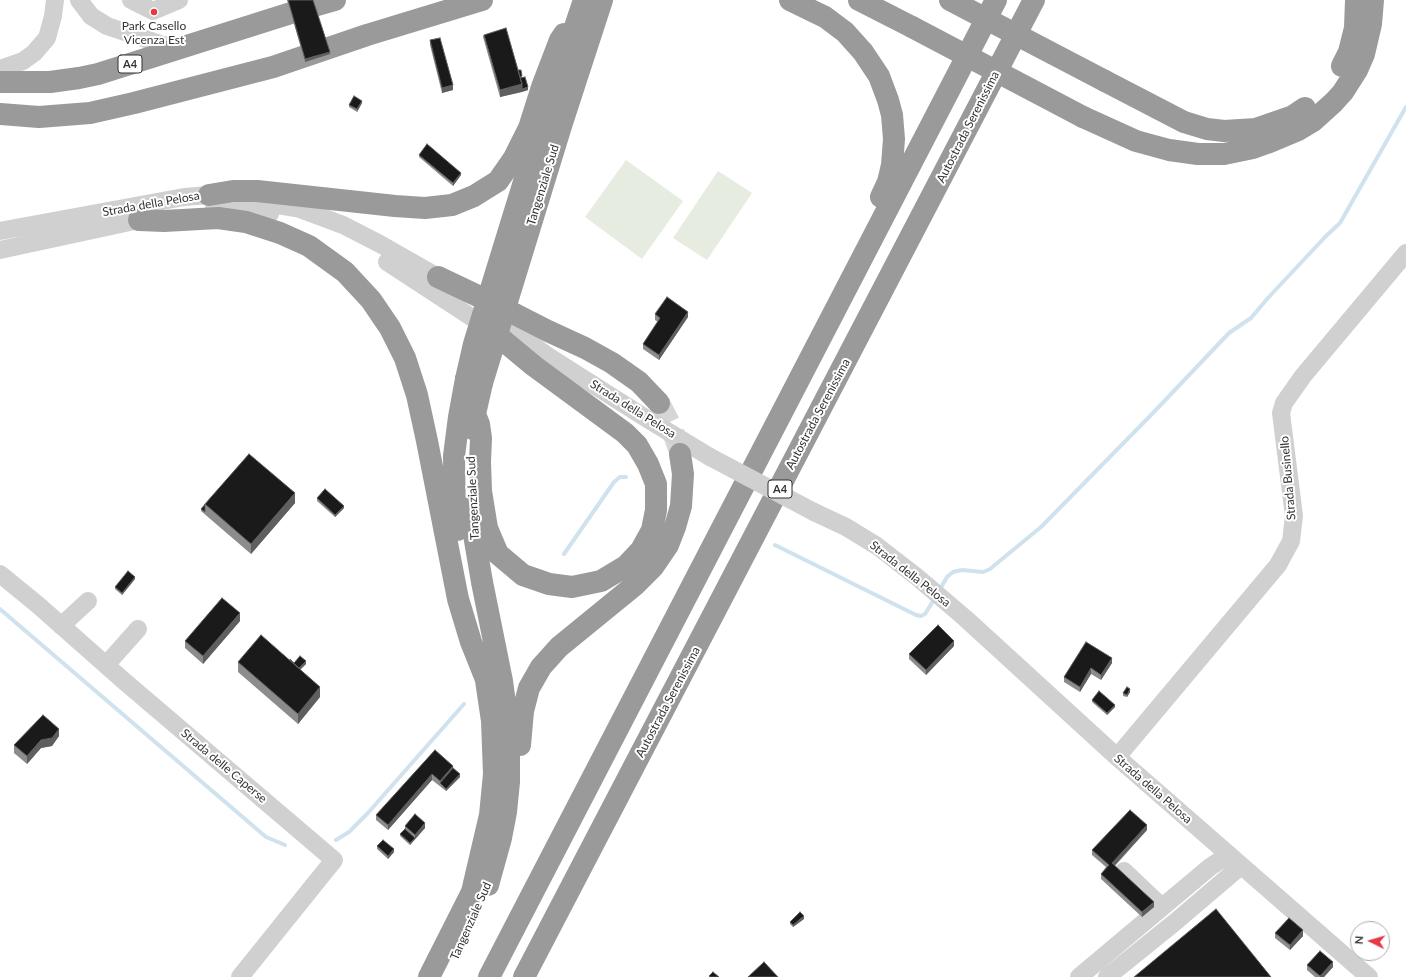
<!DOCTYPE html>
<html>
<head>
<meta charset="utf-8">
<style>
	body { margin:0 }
	#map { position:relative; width:1406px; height:977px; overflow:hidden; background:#fff; font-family:Lato,sans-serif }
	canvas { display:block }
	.north { position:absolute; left:1350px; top:921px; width:40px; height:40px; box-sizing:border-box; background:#fff; border:1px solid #adadad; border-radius:50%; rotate:275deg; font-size:11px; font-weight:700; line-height:16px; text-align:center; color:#333 }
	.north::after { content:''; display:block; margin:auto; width:14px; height:18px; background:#e63946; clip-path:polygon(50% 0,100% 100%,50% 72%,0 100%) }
</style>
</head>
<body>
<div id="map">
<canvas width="1406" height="977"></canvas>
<div class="north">N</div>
</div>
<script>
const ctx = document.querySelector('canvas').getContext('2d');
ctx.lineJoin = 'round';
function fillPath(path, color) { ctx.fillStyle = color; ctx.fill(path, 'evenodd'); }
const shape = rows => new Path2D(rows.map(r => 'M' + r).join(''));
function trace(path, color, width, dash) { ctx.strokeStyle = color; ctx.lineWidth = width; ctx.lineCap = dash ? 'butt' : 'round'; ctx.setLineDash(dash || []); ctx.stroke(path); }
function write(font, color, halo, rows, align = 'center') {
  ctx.font = font + ' Lato,sans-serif'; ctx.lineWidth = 4; ctx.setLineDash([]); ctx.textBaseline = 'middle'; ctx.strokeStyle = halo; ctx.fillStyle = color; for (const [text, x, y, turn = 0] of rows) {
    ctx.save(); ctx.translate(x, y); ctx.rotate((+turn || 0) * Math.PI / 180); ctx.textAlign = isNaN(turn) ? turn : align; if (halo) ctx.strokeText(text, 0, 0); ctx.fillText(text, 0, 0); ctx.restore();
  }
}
fillPath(shape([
	[626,160,683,201,642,259,585,217],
	[718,171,752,193,707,260,673,238]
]), '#e6ecdf');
trace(shape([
	[775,545,916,615,921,616,925,614,935,598],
	[564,554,614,482,620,477,626,477],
	[939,591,947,577,953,572,962,570,983,572,990,569,1041,527,1152,414,1229,333,1251,318,1267,299,1326,236,1340,223,1406,107],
	[0,609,266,837,285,845],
	[336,840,349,832,367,814,464,704]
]), '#cfe2ee', 4);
trace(shape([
	[659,403,671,426,679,449]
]), '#d6d6d6', 22, [22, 11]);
trace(shape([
	[79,0,91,16,107,26,178,50],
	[131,0,153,11,179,0],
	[0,69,23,61,34,53,47,38,53,16,55,0],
	[253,201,300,209,343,225,380,244,438,277,448,285],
	[214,209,237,210,270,214],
	[0,231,184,197,209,195,222,196],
	[0,250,153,217],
	[387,262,491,330],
	[490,314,548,356,644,417,710,457],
	[814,512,846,527,877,546,917,577,965,618,1117,757,1369,977],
	[0,574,38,605,124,681,334,860,240,977],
	[61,626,88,601],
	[106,665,138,629],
	[1117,757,1278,565,1291,541,1294,516,1281,413,1284,403,1303,376,1406,253],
	[1124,871,1162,907],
	[1079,977,1210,867,1228,855],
	[1107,977,1174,923,1241,866]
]), '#d0d0d0', 18);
trace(shape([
	[790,0,825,17,845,32,863,52,879,76,888,100,892,115,894,139,892,165,888,182,881,197],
	[859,0,912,27],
	[314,6,335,0],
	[1342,66,1349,52,1355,28,1356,0],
	[1105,81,1184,122,1207,129,1224,131,1256,129,1282,120,1293,116,1305,108],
	[0,82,50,82,79,78,98,74,291,13],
	[0,114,39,117,90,113,134,103,273,67,367,35,482,0],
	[1083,117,1136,141,1169,150,1198,154,1224,154,1253,148,1267,143,1298,130,1313,121,1334,102,1343,92,1357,70,1364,54,1371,24,1373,0],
	[209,195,233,191,257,191,395,206,425,208,452,205,474,196,498,181,514,158,529,128,542,87,560,40,564,34],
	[139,220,164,221,218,218,246,222,280,233,309,246,345,272,371,300,390,328,405,358,417,395,427,441,458,599,471,642,487,682],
	[438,277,501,307,548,331,585,348,612,363,639,382,659,403],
	[475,414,479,424,481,438,480,462,481,491,487,528,498,554,523,575,549,584,572,587,601,581,626,566,641,550,652,530,656,510,656,484,648,464,637,445,625,433,534,366,487,327],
	[473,429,475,414,482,383],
	[472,507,474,535,482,582,502,681,509,733,509,782,506,812,501,838,488,885],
	[457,530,455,518,454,456,459,417,466,379],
	[520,745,523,711,529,688,541,667,559,647,635,585,653,567,668,545,675,527,681,506,683,474,680,454],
	[429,977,472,892,490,815,494,774,492,721,484,667],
	[489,977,996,0],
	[524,977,1034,0]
]), '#9a9a9a', 22);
trace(shape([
	[710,457,814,512]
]), '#d0d0d0', 18);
trace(shape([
	[950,0,1105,81],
	[912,27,1083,117],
	[466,379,474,344,535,146,584,0],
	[482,383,561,126,602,0]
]), '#9a9a9a', 22);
fillPath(shape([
	[287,0,313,0,330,54,305,62],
	[483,35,518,70,522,77,528,90,500,97,483,37],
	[430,40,453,90,442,93,430,45],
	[362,103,357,112,349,107,349,105],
	[419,155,461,175,453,186,419,157],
	[655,314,688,317,659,360,643,349,643,344,658,322,655,320],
	[249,454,295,503,251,554,201,511,201,509],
	[317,498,344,508,335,517,317,501],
	[135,579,122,595,115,589,115,587],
	[240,621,203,664,185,648,185,641],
	[954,646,926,675,909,659,909,654],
	[290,660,294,663,306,664,300,669,320,697,298,724,238,672,238,662],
	[1112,663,1101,680,1091,674,1080,692,1064,682,1064,677],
	[1130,692,1127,697,1123,696,1123,693],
	[1092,700,1115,707,1107,715,1092,702],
	[59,736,52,746,41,748,27,764,14,753,14,745],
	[435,750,453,768,460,777,446,791,432,780,388,830,376,820,376,815],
	[405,826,425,828,410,845,400,836,400,834,405,829],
	[1147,830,1115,866,1154,907,1142,917,1101,879,1101,874,1106,867,1092,855,1092,850],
	[377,846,394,852,388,859,377,849],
	[804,919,793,927,790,924,790,922],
	[1275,933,1303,936,1290,950,1275,938],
	[1307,965,1333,967,1324,977,1315,977,1307,970]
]), '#8c8c8c');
fillPath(shape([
	[330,52,330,54,305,62,305,59],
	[522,84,522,92,500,97,500,90],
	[453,85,453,90,442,93,442,88],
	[528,87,528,90,522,92,522,89],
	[362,101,362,103,357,112,357,109],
	[461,173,461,175,453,186,453,183],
	[688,312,688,317,659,360,659,355],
	[295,493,295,503,251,554,251,544],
	[344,506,344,508,335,517,335,515],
	[135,577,135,579,122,595,122,593],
	[240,613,240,621,203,664,203,656],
	[954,641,954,646,926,675,926,670],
	[1112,658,1112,663,1101,680,1101,675],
	[306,661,306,664,295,675,295,672],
	[1091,668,1091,674,1080,692,1080,687],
	[320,687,320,697,298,724,298,714],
	[1130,689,1130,692,1127,697,1127,695],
	[1115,705,1115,707,1107,715,1107,713],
	[59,729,59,736,52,746,41,748,27,764,27,756,41,740],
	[453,766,453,771,440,783,440,786,440,781],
	[432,774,432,780,388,830,388,825],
	[460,774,460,777,446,791,446,789],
	[425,823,425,828,410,845,410,843,415,838,415,835],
	[1147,825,1147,830,1112,868,1112,863],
	[394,849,394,852,388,859,388,856],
	[1154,902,1154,907,1142,917,1142,912],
	[804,916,804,919,793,927,793,925],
	[1303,930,1303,936,1290,950,1290,945],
	[1333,962,1333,967,1324,977,1320,977,1320,976]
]), '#5f5f5f');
const building = shape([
	[288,0,313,0,330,52,305,59,288,0],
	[506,28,522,84,500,90,484,35,506,28],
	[440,38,453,85,442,88,430,40,440,38],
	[518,70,521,70,522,76,520,77,518,70],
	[525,77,528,87,522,89,522,84,520,78,525,77],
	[354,96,362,101,357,109,349,105,354,96],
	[427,144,461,173,453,183,419,155,427,144],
	[667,297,688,312,659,355,643,344,660,318,655,314,667,297],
	[249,454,295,493,251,544,205,504,249,454],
	[325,489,344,506,335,515,317,498,325,489],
	[208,501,205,504,205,512,201,509,208,501],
	[128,571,135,577,122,593,115,587,128,571],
	[222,598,240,613,203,656,185,641,222,598],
	[938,625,954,641,926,670,909,654,938,625],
	[261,635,320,687,298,714,238,662,261,635],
	[1086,642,1112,658,1101,675,1091,668,1080,687,1064,677,1086,642],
	[300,656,306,661,299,668,290,660,290,659,294,663,300,656],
	[1127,687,1130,689,1127,695,1123,693,1127,687],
	[1099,691,1115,705,1107,713,1092,700,1099,691],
	[43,715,59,729,52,738,41,740,27,756,14,745,43,715],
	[435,750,453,766,440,781,432,774,388,825,376,815,435,750],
	[453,768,460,774,446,789,440,783,453,768],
	[1130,810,1147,825,1112,863,1154,902,1142,912,1101,874,1109,865,1092,850,1130,810],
	[415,814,425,823,415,835,405,826,415,814],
	[405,829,415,838,410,843,400,834,405,829],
	[383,840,394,849,388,856,377,846,383,840],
	[1216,909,1271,977,1134,977,1216,909],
	[800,912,804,916,793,925,790,922,800,912],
	[1289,918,1303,930,1290,945,1275,933,1289,918],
	[1320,951,1333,962,1320,976,1307,965,1320,951],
	[764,962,778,977,748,977,764,962],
	[713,972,719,977,710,977,709,976,713,972]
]);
fillPath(building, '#1a1a1a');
trace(building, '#5f5f5f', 1);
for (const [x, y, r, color] of [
	[154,12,4,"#e63946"]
]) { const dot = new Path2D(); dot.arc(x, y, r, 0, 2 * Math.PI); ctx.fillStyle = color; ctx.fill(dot); trace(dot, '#fff', 1.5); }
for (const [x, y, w] of [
	[130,64,24],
	[780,489,24]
]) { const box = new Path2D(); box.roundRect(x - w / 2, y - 9, w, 18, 3); ctx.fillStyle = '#fff'; ctx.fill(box); trace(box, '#333', 1); }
write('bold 11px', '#333', null, [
	["A4",130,64],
	["A4",780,489]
]);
write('12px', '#333', '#fff', [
	["Park Casello",154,26],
	["Vicenza Est",154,40]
]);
write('12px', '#333', '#fff', [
	["Autostrada Serenissima",968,127,-63],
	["Tangenziale Sud",543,185,-73],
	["Strada della Pelosa",151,204,-10],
	["Strada della Pelosa",633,409,32],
	["Autostrada Serenissima",818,414,-62],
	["Strada Businello",1288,478,-95],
	["Tangenziale Sud",473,498,-93],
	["Strada della Pelosa",910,574,38],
	["Autostrada Serenissima",668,702,-62],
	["Strada delle Caperse",224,766,40],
	["Strada della Pelosa",1153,789,41],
	["Tangenziale Sud",471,921,-66]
]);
</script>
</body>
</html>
